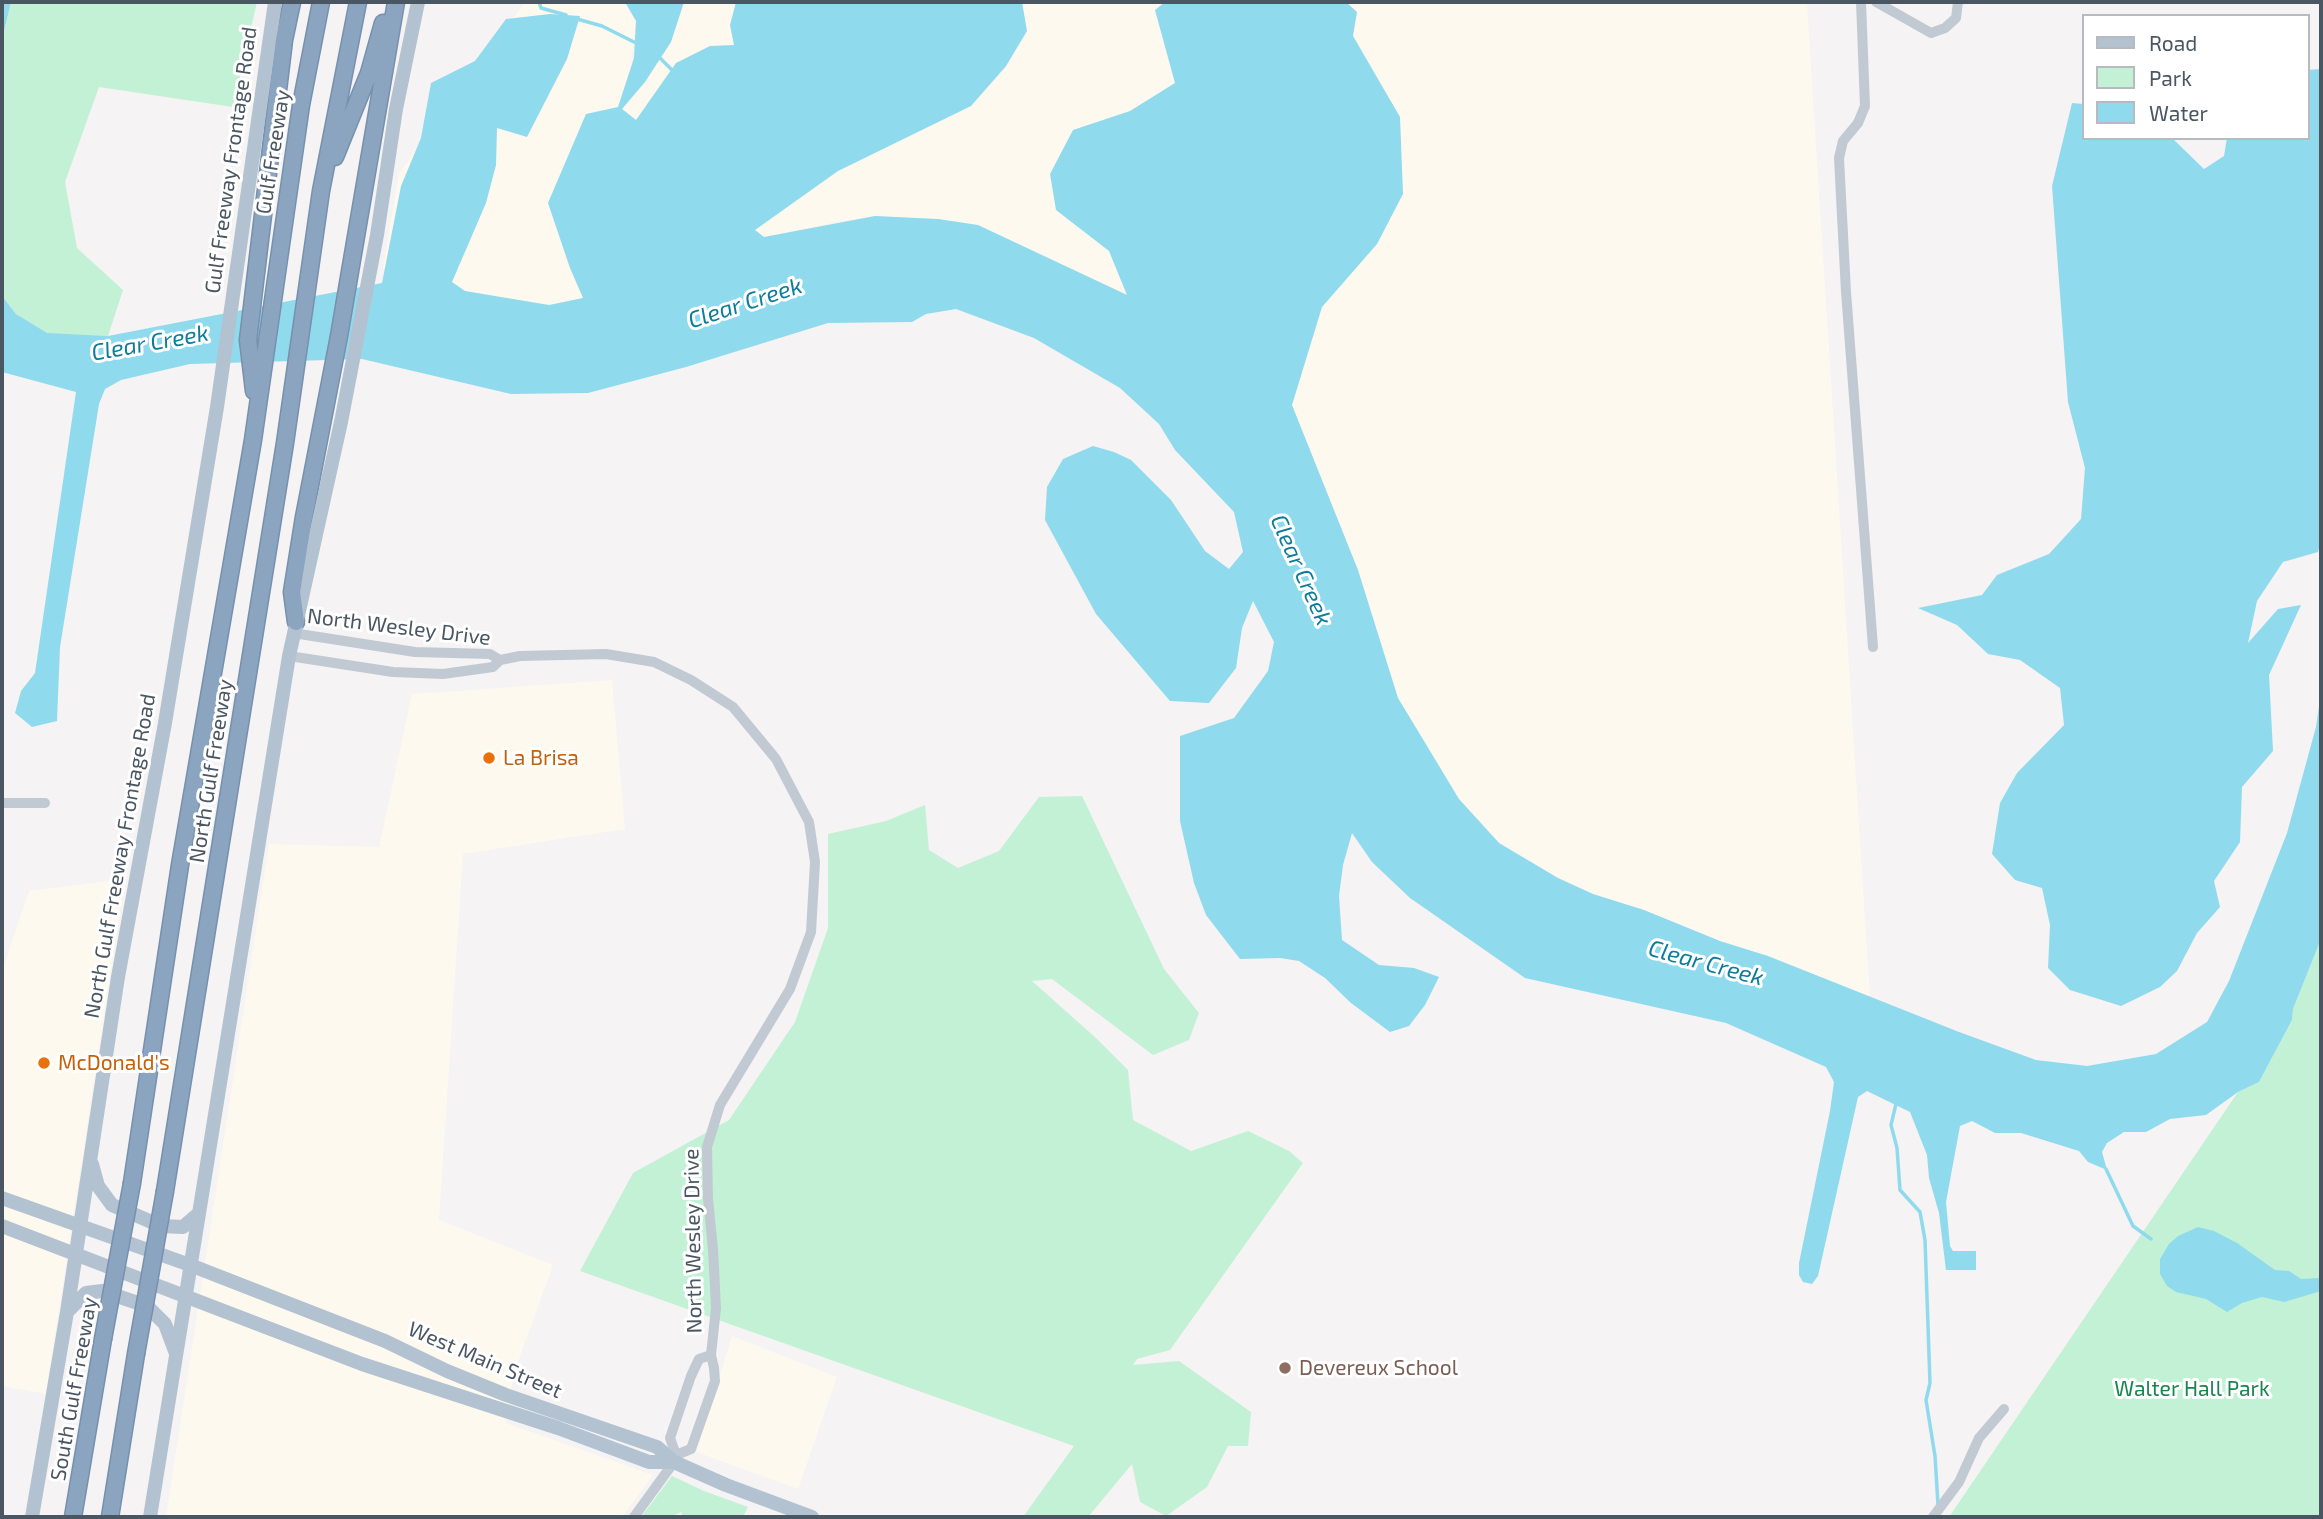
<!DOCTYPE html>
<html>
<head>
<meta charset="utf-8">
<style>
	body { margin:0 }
	#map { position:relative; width:2323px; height:1519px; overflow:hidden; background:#f5f3f3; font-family:"Exo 2",sans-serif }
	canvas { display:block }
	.frame { position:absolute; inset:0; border:4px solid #4a5661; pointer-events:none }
	.legend { position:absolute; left:2082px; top:14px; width:228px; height:126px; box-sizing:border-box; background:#fff; border:2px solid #b7bbc0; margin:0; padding:9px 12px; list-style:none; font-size:21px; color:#4a5661 }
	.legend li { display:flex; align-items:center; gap:14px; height:35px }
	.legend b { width:35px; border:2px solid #b7bbc0 }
</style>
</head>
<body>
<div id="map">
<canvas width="2323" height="1519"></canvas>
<div class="frame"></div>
<ul class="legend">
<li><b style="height:9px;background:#b3c2d1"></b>Road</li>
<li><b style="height:19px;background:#c3f1d5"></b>Park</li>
<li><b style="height:19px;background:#90daee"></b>Water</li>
</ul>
</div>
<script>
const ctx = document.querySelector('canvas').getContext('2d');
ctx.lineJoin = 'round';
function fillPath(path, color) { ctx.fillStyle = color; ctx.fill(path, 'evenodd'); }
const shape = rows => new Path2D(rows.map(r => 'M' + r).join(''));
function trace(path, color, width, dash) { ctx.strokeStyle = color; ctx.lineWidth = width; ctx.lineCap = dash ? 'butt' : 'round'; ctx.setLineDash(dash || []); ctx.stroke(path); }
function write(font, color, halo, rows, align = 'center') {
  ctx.font = font + ' "Exo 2",sans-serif'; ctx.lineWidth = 6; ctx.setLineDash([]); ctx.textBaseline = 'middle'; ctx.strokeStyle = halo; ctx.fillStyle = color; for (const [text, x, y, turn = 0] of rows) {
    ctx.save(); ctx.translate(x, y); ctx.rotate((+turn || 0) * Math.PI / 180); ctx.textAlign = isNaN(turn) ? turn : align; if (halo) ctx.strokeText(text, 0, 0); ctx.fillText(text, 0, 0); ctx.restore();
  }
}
fillPath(shape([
	[525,2,625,2,636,21,631,67,618,107,586,114,548,203,570,268,584,298,550,305,520,302,465,291,425,265,383,269,399,173],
	[684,2,736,2,730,25,734,46,710,46,677,63,637,120,622,109,645,82,671,42],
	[1019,2,1165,2,1155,11,1175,83,1130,111,1073,130,1056,207,1061,214,1109,251,1126,294,978,225,938,219,875,216,842,221,764,237,755,230,838,171,971,106,1005,69,1027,31],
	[1346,2,1807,2,1870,998,1785,963,1720,941,1644,910,1593,894,1546,872,1500,843,1459,799,1398,698,1358,570,1292,405,1322,307,1377,244,1400,117,1353,35,1357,12],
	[612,680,625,829,463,854,439,1220,553,1265,513,1376,506,1423,653,1475,622,1517,166,1517,269,844,379,847,412,694],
	[125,879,46,1394,2,1386,2,971,29,891],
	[732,1336,837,1377,798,1489,696,1452]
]), '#fdf9ef');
fillPath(shape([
	[11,2,257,2,233,107,99,87,65,182,77,248,123,290,108,336,47,334,16,314,2,296,2,40],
	[1082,796,1164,969,1199,1013,1189,1040,1153,1055,1052,979,1032,981,1097,1039,1128,1070,1133,1120,1191,1151,1248,1131,1289,1151,1303,1163,1170,1350,1137,1359,1133,1365,1179,1361,1251,1412,1248,1446,1228,1446,1207,1487,1166,1516,1140,1502,1132,1464,1088,1517,1023,1517,1074,1446,580,1271,633,1173,729,1120,795,1022,828,928,828,834,886,821,925,805,929,850,958,868,999,851,1039,797],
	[2321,939,2321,1517,1949,1517,2238,1092,2259,1082,2292,1020,2293,1009],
	[672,1476,704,1491,748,1507,743,1517,683,1517,681,1512,671,1517,641,1517]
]), '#c3f1d5');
fillPath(shape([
	[2,2,11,2,2,40],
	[625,2,684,2,671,42,645,82,622,109,636,120,676,63,710,46,734,45,730,25,736,2,1022,2,1027,31,1006,66,971,106,838,171,755,230,764,237,875,216,938,219,978,225,1127,295,1109,251,1056,210,1050,174,1073,130,1130,111,1175,83,1155,10,1165,2,1346,2,1357,12,1353,36,1400,117,1403,194,1377,244,1322,307,1292,405,1358,570,1398,698,1459,799,1499,843,1558,878,1593,894,1644,910,1720,941,1768,956,1959,1032,2036,1060,2087,1066,2156,1054,2207,1022,2229,981,2287,833,2316,727,2321,692,2321,939,2293,1009,2292,1020,2259,1082,2238,1092,2206,1115,2170,1119,2146,1132,2124,1132,2107,1143,2102,1152,2107,1170,2088,1162,2079,1151,2021,1133,1995,1133,1972,1121,1960,1126,1946,1202,1950,1246,1953,1251,1976,1251,1976,1270,1946,1270,1939,1213,1929,1178,1927,1155,1910,1112,1867,1091,1858,1097,1818,1276,1812,1284,1803,1282,1799,1275,1799,1263,1830,1111,1834,1082,1826,1067,1726,1023,1525,978,1410,898,1372,862,1352,833,1343,865,1339,896,1342,940,1379,965,1414,968,1439,977,1425,1005,1409,1026,1390,1032,1351,1003,1325,978,1299,961,1280,958,1240,959,1206,915,1194,883,1180,821,1180,736,1234,718,1268,671,1274,642,1253,601,1242,628,1236,668,1209,703,1170,701,1096,614,1045,520,1047,487,1063,459,1093,446,1114,452,1131,460,1171,500,1205,551,1229,569,1243,552,1234,512,1175,450,1159,424,1120,388,1034,338,956,309,926,314,912,322,828,323,686,367,588,393,511,394,362,359,190,364,121,380,105,389,99,404,60,647,57,721,32,727,15,713,21,691,35,673,76,392,2,372,2,296,16,314,47,333,108,336,382,283,401,186,421,138,431,83,475,61,506,19,550,14,580,16,567,59,527,137,497,128,496,165,486,203,452,282,465,291,549,305,583,298,570,268,548,203,586,114,618,107,634,58,636,21],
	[2321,69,2321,541,2318,552,2283,562,2257,601,2248,643,2278,609,2301,605,2269,675,2273,751,2242,787,2240,842,2214,881,2220,907,2197,933,2177,971,2160,987,2121,1006,2070,990,2048,968,2050,925,2042,888,2015,880,1992,854,2000,803,2017,773,2064,725,2060,688,2020,660,1988,654,1957,625,1918,608,1982,595,1997,575,2049,554,2081,519,2085,468,2068,402,2052,186,2072,103,2083,104,2083,138,2172,138,2204,169,2224,156,2227,138,2307,138,2307,70],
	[2198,1227,2214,1231,2237,1243,2275,1270,2289,1271,2301,1279,2321,1278,2321,1291,2284,1302,2262,1297,2242,1303,2227,1312,2206,1299,2176,1292,2167,1286,2160,1274,2160,1259,2169,1244,2178,1236]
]), '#90daee');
trace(shape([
	[539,2,541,8,566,15],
	[577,19,602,26,638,44],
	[659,57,673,71],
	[1896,1104,1891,1125,1897,1148,1900,1190,1920,1212,1925,1240,1930,1383,1926,1400,1935,1456,1938,1505],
	[2106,1169,2133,1226,2151,1239]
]), '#90daee', 3.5);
const highway = shape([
	[335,157,369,73,383,23],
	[254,391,248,340,284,40,292,2],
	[296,622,292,592,304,517,339,336,396,2],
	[132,1183,180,865,253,440,301,105,321,2],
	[165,1191,285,443,321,191,358,2],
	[73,1517,103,1339],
	[110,1517,136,1354]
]);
trace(highway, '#7690ad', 19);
trace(shape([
	[1861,2,1865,106,1858,123,1843,141,1839,158,1846,292,1873,647],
	[1876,2,1931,33,1945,28,1956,18,1958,2],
	[293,633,415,652,490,654,500,660],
	[289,656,393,672,443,674,493,667,500,660,520,656,606,654,654,662,691,680,733,707,776,759,809,822,815,862,811,932,790,989,720,1105,707,1147,708,1199,713,1249,716,1308,711,1355,714,1368,715,1381,691,1449,676,1455],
	[2,803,45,803],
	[634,1517,674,1462,676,1455,670,1438,691,1376,699,1359,711,1355],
	[1933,1517,1959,1482,1979,1438,2004,1409]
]), '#c1cad2', 10);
trace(shape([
	[92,1164,98,1186,112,1205,161,1226,183,1227,198,1214],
	[2,1198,190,1265,385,1341,447,1371,506,1395,657,1447,674,1462,726,1485,812,1517],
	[2,1226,362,1364,558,1428,649,1462,674,1462],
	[67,1312,86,1293,102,1291,147,1306,165,1324,175,1351],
	[32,1517,67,1312,118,977,165,723,217,407,275,2],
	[150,1517,289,656,341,422,377,235,396,109,418,2]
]), '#b3c2d1', 14);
trace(highway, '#8ba5c1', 16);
const highwayBridge = shape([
	[103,1339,132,1183],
	[136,1354,165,1191]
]);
trace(highwayBridge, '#7690ad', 19, []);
trace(highwayBridge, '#8ba5c1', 16);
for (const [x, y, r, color] of [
	[489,758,7,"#e8710a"],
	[44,1063,7,"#e8710a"],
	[1285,1368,7,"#8d6e63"]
]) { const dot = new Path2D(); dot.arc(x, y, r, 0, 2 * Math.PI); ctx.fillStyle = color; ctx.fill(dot); trace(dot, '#fff', 2.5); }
write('21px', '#4a5661', '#fff', [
	["Gulf Freeway",273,152,-81],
	["Gulf Freeway Frontage Road",231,160,-82],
	["North Wesley Drive",399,627,7],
	["North Gulf Freeway",211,771,-81],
	["North Gulf Freeway Frontage Road",120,856,-80],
	["North Wesley Drive",693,1241,-91],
	["West Main Street",485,1360,23],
	["South Gulf Freeway",74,1389,-80]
]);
write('21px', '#c56008', '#fff', [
	["La Brisa",503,758],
	["McDonald's",58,1063]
], 'left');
write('21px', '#785e54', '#fff', [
	["Devereux School",1299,1368]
], 'left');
write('21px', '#17864f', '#fff', [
	["Walter Hall Park",2192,1389]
]);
write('italic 23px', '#0c7c9b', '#fff', [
	["Clear Creek",745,303,-18],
	["Clear Creek",150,343,-10],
	["Clear Creek",1301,570,66],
	["Clear Creek",1706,963,15]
]);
</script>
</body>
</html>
